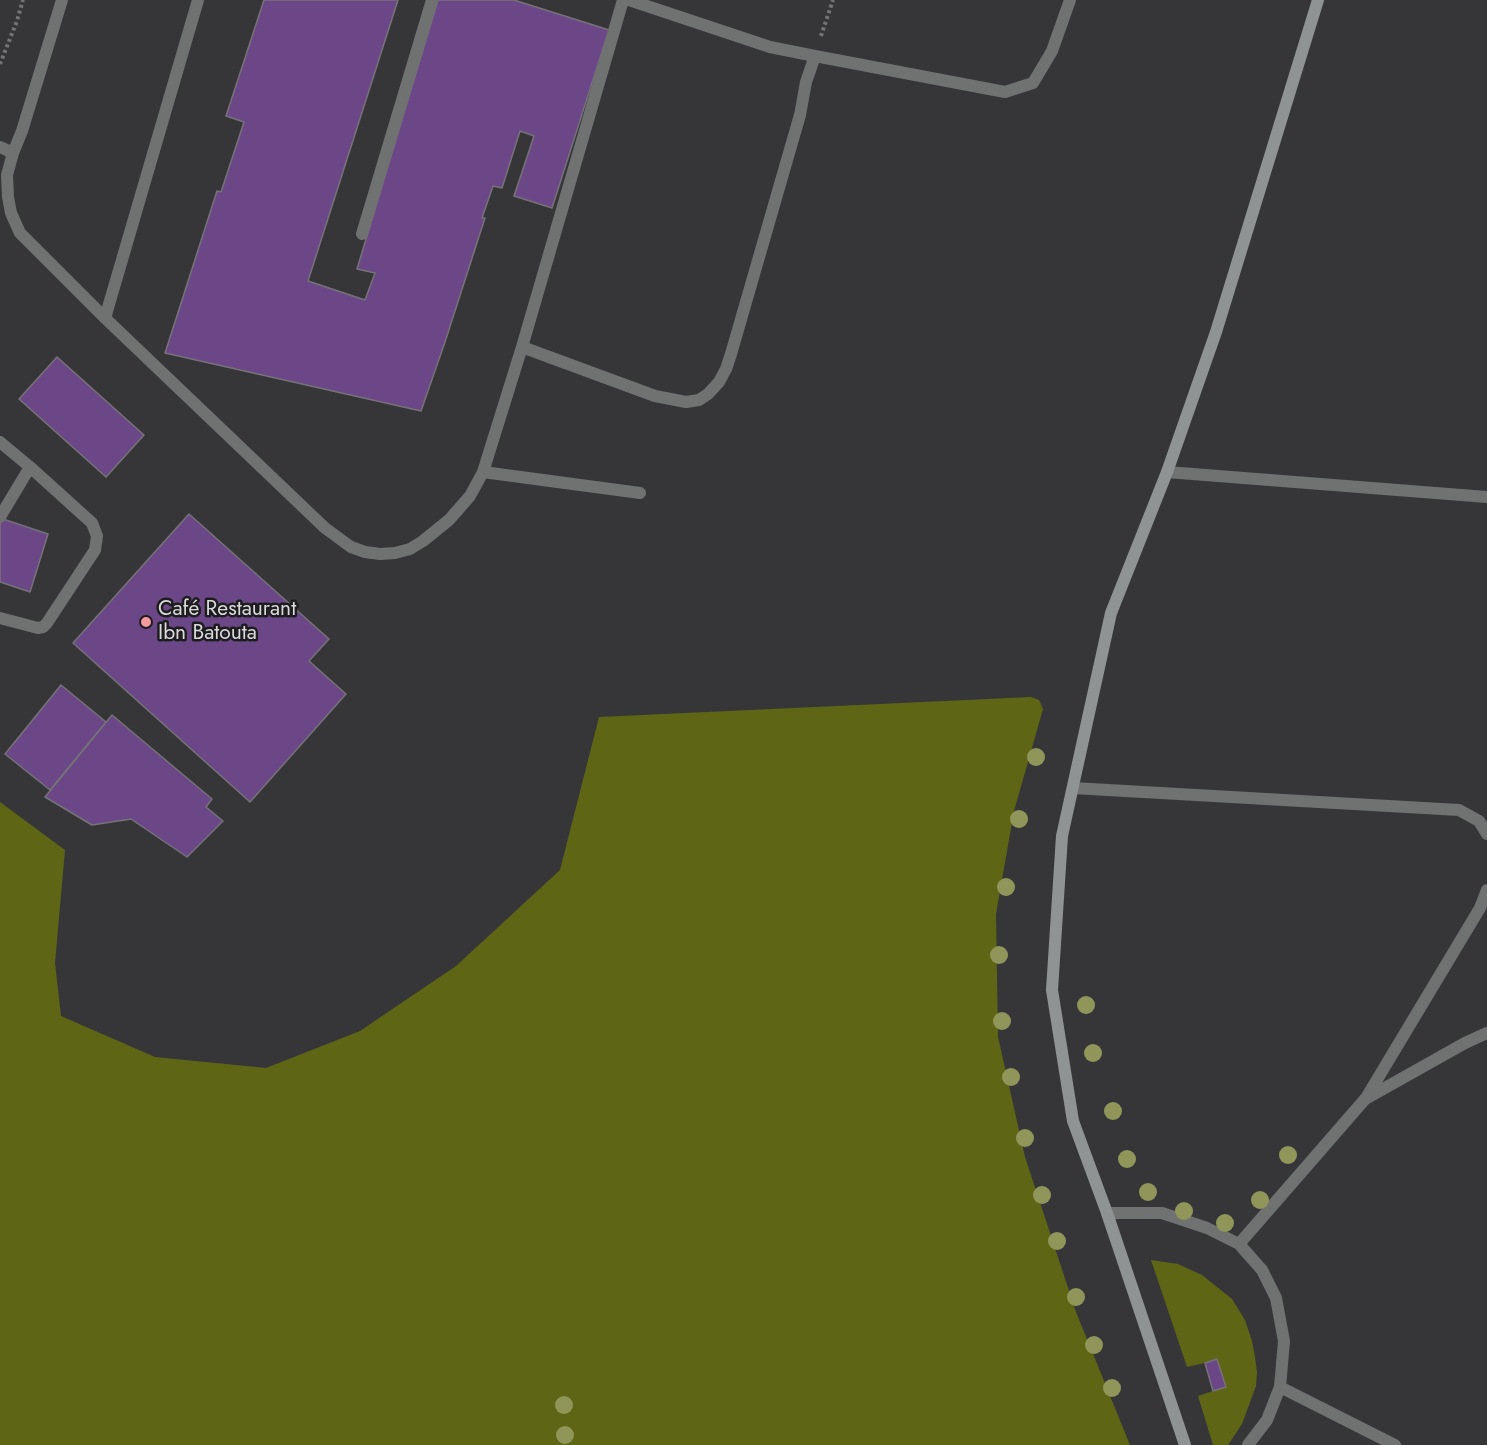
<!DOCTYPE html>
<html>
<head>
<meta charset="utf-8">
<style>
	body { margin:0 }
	canvas { display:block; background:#363639 }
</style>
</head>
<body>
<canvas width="1487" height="1445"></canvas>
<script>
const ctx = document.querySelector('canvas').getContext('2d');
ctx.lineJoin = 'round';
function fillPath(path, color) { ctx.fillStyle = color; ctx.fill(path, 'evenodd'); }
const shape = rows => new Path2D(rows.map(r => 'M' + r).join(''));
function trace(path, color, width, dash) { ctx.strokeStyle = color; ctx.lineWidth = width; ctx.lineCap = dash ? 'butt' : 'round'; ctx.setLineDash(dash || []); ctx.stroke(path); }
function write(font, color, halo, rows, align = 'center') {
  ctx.font = font + ' Jost,sans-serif'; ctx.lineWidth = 5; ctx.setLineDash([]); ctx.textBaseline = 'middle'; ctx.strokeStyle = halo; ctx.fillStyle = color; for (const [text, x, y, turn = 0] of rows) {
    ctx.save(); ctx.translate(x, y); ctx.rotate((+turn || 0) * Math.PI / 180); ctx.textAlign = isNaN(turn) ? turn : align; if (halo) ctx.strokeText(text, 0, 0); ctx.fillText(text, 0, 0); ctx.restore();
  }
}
fillPath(shape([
	[1031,697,1039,700,1043,709,1014,811,996,914,998,1037,1025,1157,1076,1312,1130,1445,0,1445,0,802,65,850,55,963,61,1016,155,1057,266,1068,360,1031,456,966,560,870,599,717],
	[1151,1260,1178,1264,1202,1275,1232,1299,1245,1320,1252,1341,1255,1357,1257,1372,1256,1386,1242,1424,1228,1445,1213,1445,1198,1396,1225,1387,1217,1360,1187,1367]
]), '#5e6514');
const building = shape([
	[264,0,398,0,308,281,365,300,375,273,357,269,438,0,514,0,609,30,552,208,514,196,534,136,520,131,502,188,493,186,482,218,485,218,445,342,421,411,165,353,217,191,221,192,244,122,226,116,264,0],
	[57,357,144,435,106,477,19,399,57,357],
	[189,514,329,639,309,661,346,694,250,802,73,643,189,514],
	[0,518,48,534,30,592,0,582,0,518],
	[61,685,106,722,50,790,5,754,61,685],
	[112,715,212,799,206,807,223,821,187,857,131,819,92,825,45,797,112,715],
	[1217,1359,1226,1387,1213,1391,1205,1363,1217,1359]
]);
fillPath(building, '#6c4788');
trace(building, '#757377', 1.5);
trace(shape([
	[821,36,833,0],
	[0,64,17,21,23,0]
]), '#747477', 4, [3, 3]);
trace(shape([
	[0,442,30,467,92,523,97,536,95,550,47,623,43,627,38,628,0,618],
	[1167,472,1487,497],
	[0,517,30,467]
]), '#707272', 12);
trace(shape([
	[815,56,1005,92,1033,83,1052,51,1070,0],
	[0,147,13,153,7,175,8,197,11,213,20,233,105,318,325,528,351,547,365,552,380,554,395,553,410,549,423,541,449,520,470,496,483,472,522,347,623,0],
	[13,153,22,131,62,0],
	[362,234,432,0],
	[105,318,198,0],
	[522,347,655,396,686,402,699,400,708,394,719,382,726,369,731,354,800,115,806,82,815,56,770,47,629,0],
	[483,472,640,493],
	[1073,788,1459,810,1479,821,1487,834],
	[1367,1098,1465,1043,1487,1033],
	[1107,1213,1162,1213,1207,1228,1239,1244,1262,1270,1276,1298,1284,1341,1280,1387,1267,1420,1248,1445],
	[1239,1244,1366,1098,1480,908,1487,890],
	[1280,1387,1395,1445]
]), '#707272', 12);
trace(shape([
	[1185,1445,1107,1213,1073,1121,1052,990,1062,836,1111,613,1167,472,1216,332,1318,0]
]), '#909394', 12);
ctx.fillStyle = '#909659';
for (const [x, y] of [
	[1036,757],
	[1019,819],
	[1006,887],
	[999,955],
	[1086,1005],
	[1002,1021],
	[1093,1053],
	[1011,1077],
	[1113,1111],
	[1025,1138],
	[1288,1155],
	[1127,1159],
	[1148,1192],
	[1042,1195],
	[1260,1200],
	[1184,1211],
	[1225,1223],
	[1057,1241],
	[1076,1297],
	[1094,1345],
	[1112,1388],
	[564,1405],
	[565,1435]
]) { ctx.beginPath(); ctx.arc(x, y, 9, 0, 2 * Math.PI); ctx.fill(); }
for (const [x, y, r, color] of [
	[146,622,6,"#f59b9e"]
]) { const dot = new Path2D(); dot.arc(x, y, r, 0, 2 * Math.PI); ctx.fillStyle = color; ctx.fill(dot); trace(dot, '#1d1d1f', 2); }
write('21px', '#dadadc', '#1d1d1f', [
	["Café Restaurant",158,610],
	["Ibn Batouta",158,634]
], 'left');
</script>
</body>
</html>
